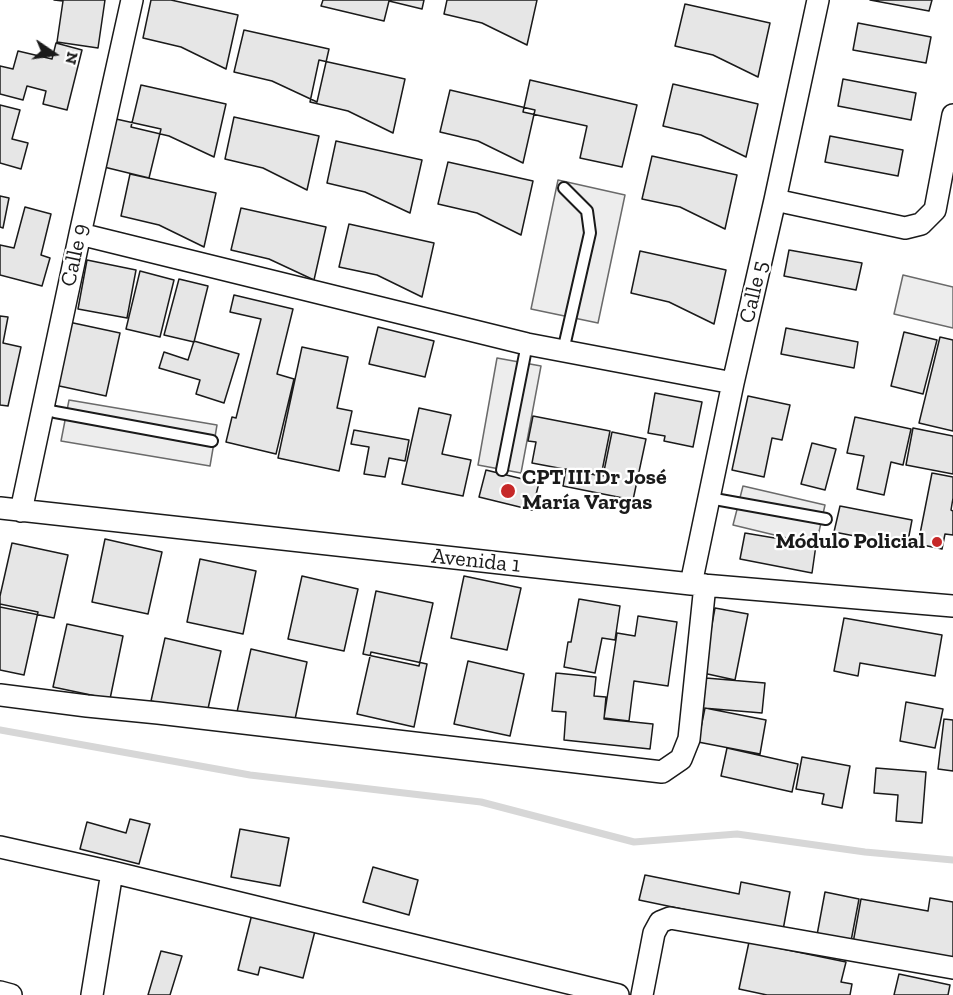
<!DOCTYPE html>
<html>
<head>
<meta charset="utf-8">
<style>
	body { margin:0 }
	#map { position:relative; width:953px; height:995px; overflow:hidden; background:#fff; font-family:"Zilla Slab",serif }
	canvas { display:block }
	.north { position:absolute; left:24px; top:24px; width:60px; height:60px; -webkit-text-stroke:4px #fff; paint-order:stroke; rotate:103deg; font-size:16px; font-weight:700; line-height:24px; text-align:center; color:#1a1a1a }
	.north::after { content:''; display:block; margin:auto; width:21px; height:27px; background:#1a1a1a; clip-path:polygon(50% 0,100% 100%,50% 72%,0 100%) }
</style>
</head>
<body>
<div id="map">
<canvas width="953" height="995"></canvas>
<div class="north">N</div>
</div>
<script>
const ctx = document.querySelector('canvas').getContext('2d');
ctx.lineJoin = 'round';
function fillPath(path, color) { ctx.fillStyle = color; ctx.fill(path, 'evenodd'); }
const shape = rows => new Path2D(rows.map(r => 'M' + r).join(''));
function trace(path, color, width, dash) { ctx.strokeStyle = color; ctx.lineWidth = width; ctx.lineCap = dash ? 'butt' : 'round'; ctx.setLineDash(dash || []); ctx.stroke(path); }
function write(font, color, halo, rows, align = 'center') {
  ctx.font = font + ' "Zilla Slab",serif'; ctx.lineWidth = 4.5; ctx.setLineDash([]); ctx.textBaseline = 'middle'; ctx.strokeStyle = halo; ctx.fillStyle = color; for (const [text, x, y, turn = 0] of rows) {
    ctx.save(); ctx.translate(x, y); ctx.rotate((+turn || 0) * Math.PI / 180); ctx.textAlign = isNaN(turn) ? turn : align; if (halo) ctx.strokeText(text, 0, 0); ctx.fillText(text, 0, 0); ctx.restore();
  }
}
const built = shape([
	[558,180,625,195,598,323,531,309,558,180],
	[903,275,953,287,953,328,894,314,903,275],
	[497,358,541,366,521,473,478,465,497,358],
	[69,400,217,425,210,466,61,441,69,400],
	[743,486,825,505,816,545,733,525,743,486]
]);
fillPath(built, '#ededed');
trace(built, '#6a6a6a', 1.5);
trace(shape([
	[0,730,250,775,481,802,634,842,737,834,865,852,953,860]
]), '#d7d7d7', 7);
const building = shape([
	[54,0,105,0,98,48,57,42,63,1,54,0],
	[151,0,171,0,238,15,226,69,181,47,143,38,151,0],
	[323,0,424,0,422,9,389,1,384,21,321,6,323,0],
	[447,0,537,0,527,45,482,23,444,14,447,0],
	[870,0,932,0,929,11,870,0],
	[685,4,770,23,758,77,713,55,675,46,685,4],
	[858,23,931,37,926,63,853,50,858,23],
	[244,30,329,49,317,102,272,81,234,72,244,30],
	[56,43,82,50,67,110,43,104,46,91,27,86,23,100,0,94,0,66,13,69,18,51,52,59,56,43],
	[319,60,405,79,393,133,348,111,310,102,319,60],
	[843,79,916,93,911,120,838,106,843,79],
	[530,80,637,105,622,167,580,158,587,126,523,112,530,80],
	[673,84,758,104,746,157,701,135,663,126,673,84],
	[141,85,226,104,214,157,169,136,131,127,141,85],
	[450,90,535,110,523,163,478,141,440,132,450,90],
	[0,105,20,110,12,139,28,143,21,169,0,163,0,105],
	[234,117,319,136,307,190,263,168,225,159,234,117],
	[116,119,161,129,149,178,104,167,116,119],
	[830,136,903,150,898,176,825,162,830,136],
	[336,141,422,160,410,213,365,192,327,183,336,141],
	[652,156,737,175,725,229,680,207,642,199,652,156],
	[448,162,533,181,521,235,477,213,438,204,448,162],
	[130,174,216,193,204,247,159,225,121,216,130,174],
	[0,196,9,198,3,228,0,227,0,196],
	[25,207,51,214,41,255,50,258,42,286,0,275,0,245,14,248,25,207],
	[241,208,326,227,314,280,269,259,231,250,241,208],
	[349,224,434,243,422,297,377,275,339,267,349,224],
	[789,250,862,263,856,290,784,276,789,250],
	[640,251,726,270,714,324,669,302,631,293,640,251],
	[87,260,136,270,127,318,78,309,87,260],
	[140,271,174,280,160,337,126,329,140,271],
	[179,279,208,286,194,342,164,335,179,279],
	[234,295,293,309,277,374,294,379,276,454,226,442,232,417,236,418,261,319,230,312,234,295],
	[0,316,8,317,3,343,21,347,8,406,0,405,0,316],
	[64,321,120,333,106,396,50,384,64,321],
	[378,327,434,341,425,377,369,364,378,327],
	[786,328,858,342,854,368,781,354,786,328],
	[904,332,937,340,923,394,891,386,904,332],
	[940,337,953,340,953,431,919,423,940,337],
	[194,341,239,354,224,403,196,394,200,380,159,368,164,352,188,360,194,341],
	[302,347,348,357,337,408,352,411,339,471,278,458,302,347],
	[655,393,702,402,693,447,664,441,665,436,648,433,655,393],
	[748,396,790,405,782,440,772,438,764,477,732,470,748,396],
	[419,408,451,415,442,454,471,460,463,496,402,484,419,408],
	[533,416,610,431,601,476,532,463,536,442,528,441,533,416],
	[855,417,911,429,903,465,891,462,884,495,857,489,864,456,847,453,855,417],
	[913,428,953,436,953,474,906,465,913,428],
	[354,430,409,440,405,461,389,458,385,477,364,474,369,447,351,444,354,430],
	[612,432,646,439,633,500,563,486,566,469,603,476,612,432],
	[812,443,836,449,825,490,801,484,812,443],
	[486,470,539,483,532,510,479,497,486,470],
	[932,473,953,477,953,498,951,510,953,511,953,535,945,534,942,549,918,544,932,473],
	[840,506,912,520,907,546,834,532,840,506],
	[745,533,816,545,812,573,740,559,745,533],
	[105,539,162,552,148,614,92,602,105,539],
	[12,543,68,555,54,618,0,607,0,596,12,543],
	[200,559,256,571,243,634,187,622,200,559],
	[302,576,358,589,344,651,288,639,302,576],
	[464,576,521,588,507,650,451,638,464,576],
	[376,591,433,603,419,666,363,654,376,591],
	[579,599,620,606,615,640,602,638,595,673,564,667,568,642,571,642,579,599],
	[0,604,38,612,24,675,0,670,0,604],
	[715,608,748,614,735,680,703,673,715,608],
	[638,616,677,622,668,686,634,681,629,721,604,718,617,633,635,636,638,616],
	[844,618,942,635,935,676,860,663,858,676,834,671,844,618],
	[67,624,123,636,110,699,53,687,67,624],
	[165,638,221,651,207,713,151,701,165,638],
	[251,649,307,662,294,724,237,712,251,649],
	[371,652,427,664,414,727,357,714,371,652],
	[468,661,524,674,510,736,454,724,468,661],
	[556,673,596,677,594,696,606,697,604,719,653,724,650,749,564,740,566,712,552,711,556,673],
	[706,678,765,683,762,713,703,708,706,678],
	[906,702,943,709,935,748,900,741,906,702],
	[705,708,766,720,760,754,698,742,705,708],
	[944,719,953,720,953,771,938,769,944,719],
	[727,748,798,764,792,792,721,776,727,748],
	[802,757,850,766,842,808,822,804,824,794,796,789,802,757],
	[876,768,926,772,922,823,896,821,898,795,874,793,876,768],
	[130,819,150,824,139,864,80,849,87,822,126,833,130,819],
	[240,829,289,838,280,886,231,877,240,829],
	[373,867,418,880,409,915,363,902,373,867],
	[645,875,739,894,741,882,790,892,783,930,639,900,645,875],
	[825,892,859,899,851,941,817,935,825,892],
	[930,898,953,902,953,962,853,943,861,899,928,911,930,898],
	[252,914,315,931,303,978,260,967,258,975,238,970,252,914],
	[749,942,846,962,841,982,852,984,850,995,767,995,739,989,749,942],
	[161,951,182,956,170,995,148,995,161,951],
	[899,974,950,985,948,995,894,995,899,974]
]);
fillPath(building, '#e6e6e6');
trace(building, '#1a1a1a', 1.5);
const lane = shape([
	[563,351,590,233,587,211,564,188],
	[42,408,55,412,212,441],
	[502,470,527,344],
	[709,498,826,519]
]);
const street = shape([
	[775,200,905,228,921,224,935,210,953,115],
	[80,234,527,344,733,383],
	[0,508,691,584,953,606],
	[21,511,80,234,132,0],
	[691,584,733,383,775,200,818,0],
	[0,695,87,706,158,713,662,772,681,759,689,739,705,585],
	[0,847,112,872,618,995],
	[0,992,11,995],
	[92,995,112,872],
	[642,995,654,933,660,922,670,918,953,968]
]);
trace(lane, '#1a1a1a', 14);
trace(street, '#1a1a1a', 24);
trace(lane, '#fff', 10);
trace(street, '#fff', 21);
for (const [x, y, r, color] of [
	[508,491,8,"#c62828"],
	[937,542,6,"#c62828"]
]) { const dot = new Path2D(); dot.arc(x, y, r, 0, 2 * Math.PI); ctx.fillStyle = color; ctx.fill(dot); trace(dot, '#fff', 2); }
write('22px', '#1a1a1a', '#fff', [
	["Calle 9",75,255,-78],
	["Calle 5",754,292,-77],
	["Avenida 1",476,561,6]
]);
write('bold 22px', '#1a1a1a', '#fff', [
	["CPT III Dr José",522,478],
	["María Vargas",522,503],
	["Módulo Policial",925,542,"right"]
], 'left');
</script>
</body>
</html>
